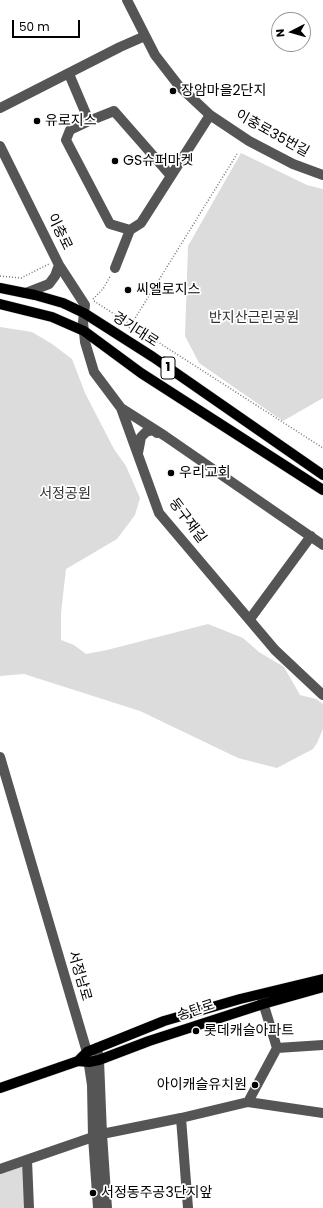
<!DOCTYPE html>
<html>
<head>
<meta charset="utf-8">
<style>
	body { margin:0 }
	#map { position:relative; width:323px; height:1208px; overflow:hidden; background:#fff; font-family:Poppins,sans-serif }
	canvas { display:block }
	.north { position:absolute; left:271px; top:12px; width:40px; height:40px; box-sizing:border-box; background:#fff; border:1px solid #999; border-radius:50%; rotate:264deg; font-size:11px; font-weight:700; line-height:16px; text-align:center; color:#000 }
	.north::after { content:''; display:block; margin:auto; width:14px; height:18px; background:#000; clip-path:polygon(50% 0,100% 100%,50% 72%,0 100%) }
	.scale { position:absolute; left:12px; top:20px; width:68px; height:18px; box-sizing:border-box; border:2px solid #000; border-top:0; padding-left:5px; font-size:12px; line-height:14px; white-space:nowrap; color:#000; -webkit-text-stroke:3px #fff; paint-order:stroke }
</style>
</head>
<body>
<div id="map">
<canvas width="323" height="1208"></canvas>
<div class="north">N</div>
<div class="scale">50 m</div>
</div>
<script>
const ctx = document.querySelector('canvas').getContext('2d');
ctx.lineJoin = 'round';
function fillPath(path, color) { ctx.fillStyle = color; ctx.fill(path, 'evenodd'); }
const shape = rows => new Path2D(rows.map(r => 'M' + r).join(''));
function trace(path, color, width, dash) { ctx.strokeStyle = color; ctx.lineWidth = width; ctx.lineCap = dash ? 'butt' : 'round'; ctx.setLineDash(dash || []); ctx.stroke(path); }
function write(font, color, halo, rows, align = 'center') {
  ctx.font = font + ' Poppins,"Noto Sans KR",sans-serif'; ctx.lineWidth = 3.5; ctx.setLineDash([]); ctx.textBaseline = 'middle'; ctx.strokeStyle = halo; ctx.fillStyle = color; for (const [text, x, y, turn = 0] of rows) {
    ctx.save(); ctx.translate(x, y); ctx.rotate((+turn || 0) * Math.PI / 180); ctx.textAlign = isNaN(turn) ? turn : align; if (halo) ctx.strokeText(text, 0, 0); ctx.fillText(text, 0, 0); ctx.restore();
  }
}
fillPath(shape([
	[241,153,307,185,323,189,323,398,283,421,199,363,185,336,188,246],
	[0,327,32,332,52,344,72,359,85,393,114,449,126,466,140,498,135,515,117,539,66,569,61,613,61,640,74,645,86,654,107,650,208,624,243,638,259,652,284,667,300,695,316,699,323,704,323,729,317,743,313,749,277,768,238,758,140,711,24,674,0,676],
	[25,1165,26,1208,0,1208,0,1173]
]), '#dcdcdc');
const major = shape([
	[0,288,35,295,63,303,84,313,153,357,323,475],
	[0,304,52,317,84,331,141,373,323,490],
	[78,1061,89,1062,99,1060,149,1041,263,1004,323,987],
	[0,1088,78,1061,87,1052,164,1021,240,999,323,979]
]);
trace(major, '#dbdbdb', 11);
trace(shape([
	[0,276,21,278,49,264],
	[93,299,103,289,111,275],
	[94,301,323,448],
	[129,328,237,154]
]), '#777', 1.5, [1, 2]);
trace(shape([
	[127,0,155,55,179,86,210,115,249,141,293,164,323,175],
	[69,74,89,121],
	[0,108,120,47,145,36],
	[114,111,171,176,141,223,130,230,110,224,66,140,70,130,89,121,114,111],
	[0,146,59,265,85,305,83,322,85,342,94,372,121,408,159,513,275,650,323,695],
	[171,176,210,115],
	[115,268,130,230],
	[26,293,49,284,55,276,59,265],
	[121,408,165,436,323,545],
	[138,453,141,437,146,432,153,430,157,433],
	[250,619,311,536],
	[0,757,87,1052,92,1085,93,1137,98,1208],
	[261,996,277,1048],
	[97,1048,99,1060,102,1134,107,1208],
	[277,1048,323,1045],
	[248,1102,323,1113],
	[181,1118,188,1208],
	[102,1134,181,1118,248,1102,277,1048],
	[27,1160,29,1208],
	[0,1169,93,1137]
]), '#555', 10);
trace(major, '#000', 10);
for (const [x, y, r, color] of [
	[173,91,4,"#000"],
	[37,121,4,"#000"],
	[115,161,4,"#000"],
	[128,290,4,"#000"],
	[171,473,4,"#000"],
	[196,1031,4,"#000"],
	[255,1085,4,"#000"],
	[93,1193,4,"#000"]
]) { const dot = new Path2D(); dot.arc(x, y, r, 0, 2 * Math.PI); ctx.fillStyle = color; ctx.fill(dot); trace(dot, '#fff', 1.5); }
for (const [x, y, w] of [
	[168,368,14]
]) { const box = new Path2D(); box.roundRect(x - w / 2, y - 11, w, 22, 3); ctx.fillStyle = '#fff'; ctx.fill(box); trace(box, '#000', 1); }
write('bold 13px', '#000', null, [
	["1",168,368]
]);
write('14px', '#000', '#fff', [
	["장암마을2단지",181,91],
	["유로지스",45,121],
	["GS슈퍼마켓",123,161],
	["씨엘로지스",136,290],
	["우리교회",179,473],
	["롯데캐슬아파트",204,1031],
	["아이캐슬유치원",247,1085,"right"],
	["서정동주공3단지앞",101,1193]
], 'left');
write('14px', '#000', '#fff', [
	["이충로35번길",272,134,29],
	["이충로",59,232,64],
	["경기대로",135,330,33],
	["둥구재길",187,521,53],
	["서정남로",79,976,74],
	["송탄로",196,1011,-18]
]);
write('14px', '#333', '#fff', [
	["반지산근린공원",254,318],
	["서정공원",65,494]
]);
</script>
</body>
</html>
